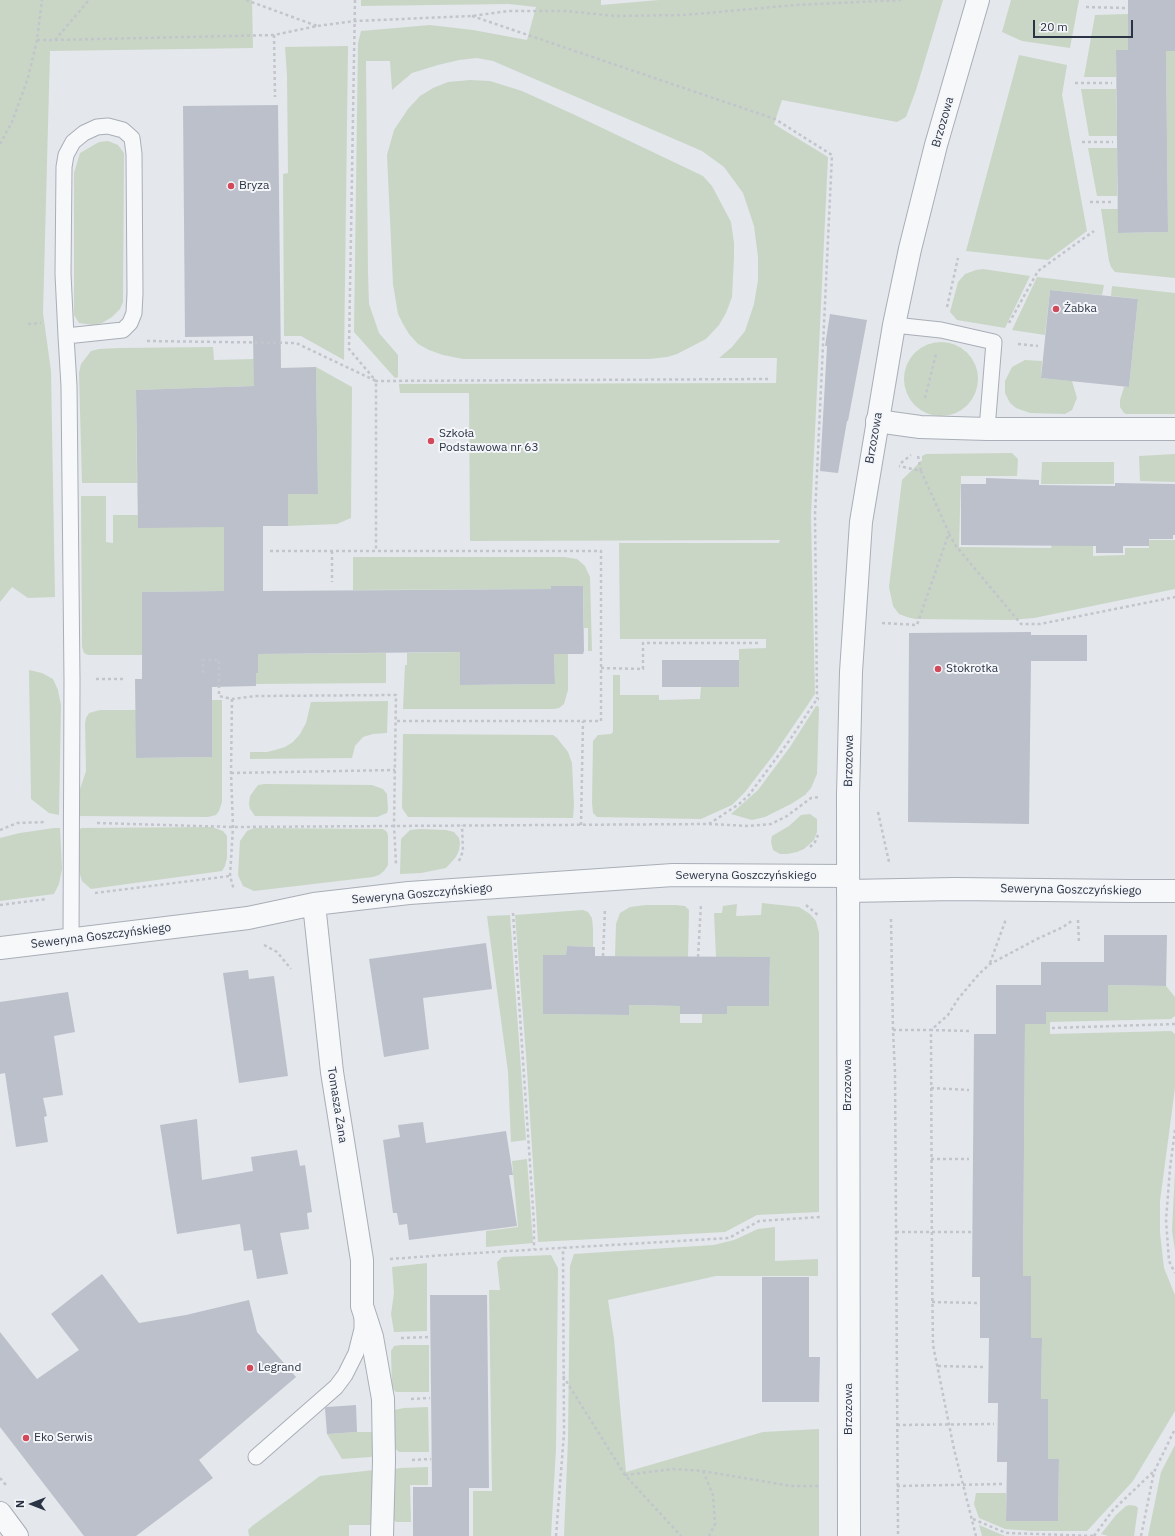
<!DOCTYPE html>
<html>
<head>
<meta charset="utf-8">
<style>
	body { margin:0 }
	#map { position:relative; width:1175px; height:1536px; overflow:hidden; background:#e4e7ec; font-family:"IBM Plex Sans",sans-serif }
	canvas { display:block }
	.north { position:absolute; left:12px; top:1484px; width:40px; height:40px; -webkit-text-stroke:3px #f4f6f9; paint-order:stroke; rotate:270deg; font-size:11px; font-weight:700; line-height:16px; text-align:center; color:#2b3445 }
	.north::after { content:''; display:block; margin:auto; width:14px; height:18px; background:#2b3445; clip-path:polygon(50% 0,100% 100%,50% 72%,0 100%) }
	.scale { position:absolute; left:1033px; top:20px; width:100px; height:18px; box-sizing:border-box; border:2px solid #2b3445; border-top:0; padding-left:5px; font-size:12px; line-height:14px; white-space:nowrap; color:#2b3445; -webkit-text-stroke:3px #f4f6f9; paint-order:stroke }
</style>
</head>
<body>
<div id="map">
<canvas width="1175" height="1536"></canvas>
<div class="north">N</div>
<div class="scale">20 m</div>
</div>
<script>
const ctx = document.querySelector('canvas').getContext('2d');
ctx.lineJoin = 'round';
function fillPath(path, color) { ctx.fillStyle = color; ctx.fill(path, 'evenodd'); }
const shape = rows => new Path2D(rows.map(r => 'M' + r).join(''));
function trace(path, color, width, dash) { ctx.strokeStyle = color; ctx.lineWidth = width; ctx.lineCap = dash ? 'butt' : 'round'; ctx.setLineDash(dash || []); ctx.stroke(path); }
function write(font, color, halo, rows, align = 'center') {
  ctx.font = font + ' "IBM Plex Sans",sans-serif'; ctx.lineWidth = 4; ctx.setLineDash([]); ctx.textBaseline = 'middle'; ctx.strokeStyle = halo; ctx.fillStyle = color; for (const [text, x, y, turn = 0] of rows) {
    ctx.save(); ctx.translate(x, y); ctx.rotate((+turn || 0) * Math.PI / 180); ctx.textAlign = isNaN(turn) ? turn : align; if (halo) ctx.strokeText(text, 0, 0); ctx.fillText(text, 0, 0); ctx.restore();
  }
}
fillPath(shape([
	[0,0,252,0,253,48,50,51,43,313,51,371,55,597,28,598,12,587,0,602],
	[361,0,601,0,601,5,659,0,943,0,916,90,906,117,897,122,782,100,774,124,828,157,811,516,815,694,775,753,745,792,732,805,701,819,597,817,593,813,592,803,593,741,598,735,611,734,613,732,613,675,620,675,620,695,659,695,659,700,700,699,701,687,739,687,739,649,766,648,766,639,620,639,619,543,779,543,780,540,470,541,469,393,400,393,399,384,776,383,777,358,719,358,732,347,745,331,754,304,758,280,758,257,754,226,743,193,724,167,702,151,493,61,477,58,459,60,438,65,412,73,392,90,390,61,366,61,368,273,369,304,379,333,398,355,398,377,395,378,354,332,358,43,361,31,430,25,473,30,527,40,536,7,509,4,361,6],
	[1011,0,1079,0,1070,48,1022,41,1002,32],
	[1128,14,1128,50,1116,50,1116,77,1084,77,1095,15],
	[348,46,344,360,301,336,284,336,283,174,288,173,287,75,285,47],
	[1166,51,1175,51,1175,278,1115,272,1111,267,1109,261,1101,209,1118,209,1118,233,1168,232],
	[1019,55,1067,65,1062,95,1087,231,1048,260,966,251],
	[470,80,490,81,522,91,575,115,703,176,712,186,731,222,734,243,734,258,732,297,726,313,719,325,706,339,677,354,667,357,649,359,463,359,443,355,429,350,418,344,409,334,403,324,398,314,393,284,387,155,394,130,408,109,420,96,433,88,448,82],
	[1081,89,1116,89,1117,136,1089,136],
	[108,141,118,145,124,153,123,302,120,309,112,317,102,323,93,325,79,323,74,315,74,173,80,153,99,142],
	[1088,148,1117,148,1117,196,1097,196],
	[983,269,1030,276,1005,328,957,320,950,312,958,282,965,274,976,270],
	[1037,277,1104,285,1102,295,1050,290,1045,335,1012,330],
	[1112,286,1175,293,1175,414,1126,414,1124,413,1120,407,1120,400,1124,387,1129,387,1138,299,1111,296],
	'904 379a37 37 0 1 1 74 0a37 37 0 1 1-74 0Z',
	[213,347,214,360,254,359,254,386,136,390,137,483,82,483,79,373,81,364,91,351,99,349,119,348],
	[1025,360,1042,361,1041,378,1072,381,1077,398,1072,410,1065,414,1030,413,1016,408,1010,403,1005,393,1005,381,1012,367],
	[316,367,352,387,351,518,337,524,288,526,288,494,318,494],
	[1012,453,1018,459,1017,476,961,476,959,547,1051,548,1052,542,1093,544,1093,556,1125,555,1125,548,1149,548,1149,540,1175,540,1175,589,1034,618,1011,620,915,619,907,617,899,614,893,606,889,587,902,480,922,460,922,456,926,454],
	[1175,454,1175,482,1140,481,1139,456],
	[1042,462,1114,462,1114,484,1041,484],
	[81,496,106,496,106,542,113,543,113,515,138,515,224,527,224,591,142,592,142,655,88,655,84,653,82,647],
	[353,557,564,557,577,559,585,566,590,577,592,651,588,651,588,628,584,628,583,586,551,586,551,589,353,590],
	[460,652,460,685,555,684,554,654,568,654,568,690,564,704,559,708,553,709,403,709,405,665,407,665,407,653],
	[386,653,386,683,256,684,256,673,258,672,258,654],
	[29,670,42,673,53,679,58,690,61,705,59,815,49,813,31,799],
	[212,700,222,700,222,802,219,811,216,815,208,817,78,816,79,792,86,771,85,723,86,718,89,713,100,710,136,710,137,758,212,757],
	[388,701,387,733,373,734,363,737,355,746,352,758,250,759,250,752,267,752,275,750,285,747,293,742,300,734,306,723,311,702],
	[816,706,818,706,819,708,817,774,811,788,805,795,791,804,765,817,752,820,731,814,758,790,790,747],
	[403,734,553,735,557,738,568,752,572,763,574,806,573,818,408,817,402,808],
	[265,784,372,785,383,789,387,794,388,809,387,813,377,817,255,816,250,809,249,804,250,796,258,785],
	[810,814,817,819,817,832,814,840,804,849,797,852,787,854,780,854,773,850,771,842,772,836,789,826,801,815],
	[212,827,223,831,227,836,227,858,225,866,222,871,91,889,82,881,79,871,79,831,81,828],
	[54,828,60,828,62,869,59,884,54,894,0,901,0,838,20,833],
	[254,828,383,829,387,832,388,836,388,865,384,871,379,875,373,877,254,891,243,886,238,875,240,841,247,831],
	[420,829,446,830,454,832,459,838,460,843,459,850,456,857,446,868,421,873,400,874,401,839,410,830],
	[762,903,799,907,810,914,816,921,819,933,819,1212,757,1215,725,1232,538,1242,526,1054,515,915,583,910,588,912,592,918,593,929,593,947,567,946,566,955,543,955,543,1014,628,1015,629,1005,680,1006,680,1023,702,1023,702,1014,726,1014,727,1006,769,1006,770,957,716,957,714,913,722,913,723,906,737,904,736,916,761,915],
	[646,905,676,905,685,906,689,910,688,957,615,956,616,924,620,913,630,907],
	[510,915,526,1140,511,1142,508,1072,487,916],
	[1108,985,1166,986,1175,997,1175,1016,1171,1019,1050,1022,1050,1034,1171,1031,1175,1034,1175,1088,1160,1201,1160,1233,1164,1268,1175,1295,1175,1411,1133,1481,1087,1531,1032,1531,1005,1529,979,1518,974,1504,976,1493,1006,1493,1006,1521,1058,1521,1059,1459,1048,1459,1048,1399,1041,1399,1042,1339,1031,1338,1031,1277,1023,1276,1025,1024,1045,1024,1046,1012],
	[527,1159,533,1243,486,1247,486,1231,518,1227,512,1161],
	[1175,1170,1175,1251,1172,1230],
	[775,1227,775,1261,818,1259,818,1276,716,1276,608,1300,614,1339,626,1472,763,1432,819,1429,819,1536,564,1536,568,1440,570,1266,574,1254,714,1245,734,1240,758,1229],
	[551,1255,558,1268,556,1449,551,1536,473,1536,473,1491,492,1491,489,1290,500,1290,497,1262,502,1257],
	[427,1263,427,1331,394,1332,391,1314,394,1293,392,1267],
	[401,1345,429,1345,429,1392,396,1392,392,1388,391,1351,394,1346],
	[428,1407,429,1452,399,1452,393,1447,394,1410,404,1408],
	[357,1432,375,1432,374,1455,371,1457,342,1459,327,1434],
	[1175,1445,1175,1536,1148,1536,1161,1472],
	[428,1467,428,1485,410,1485,411,1522,397,1522,390,1519,391,1470,400,1468],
	[374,1470,374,1525,349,1525,349,1536,249,1536,248,1530,252,1526,320,1476],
	[1130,1505,1136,1506,1138,1508,1134,1536,1108,1536,1101,1534,1116,1515,1126,1506],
	[979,1525,1005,1536,982,1536]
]), '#c9d6c5');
fillPath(shape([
	[1128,0,1175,0,1175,51,1166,51,1168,232,1118,233,1116,50,1128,50],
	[278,105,281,368,316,367,318,494,288,494,288,526,263,526,263,591,551,589,551,586,583,586,584,651,583,654,554,654,555,684,460,685,460,652,258,654,258,673,256,673,256,686,212,687,212,757,136,758,135,679,142,679,142,592,224,591,224,527,138,528,136,390,254,386,253,336,185,337,183,106],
	[1050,290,1138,299,1129,387,1041,378],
	[830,314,867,320,848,421,847,421,838,473,820,471,827,346,825,346],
	[986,478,1039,480,1039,485,1115,486,1115,483,1175,484,1175,535,1173,535,1173,539,1149,539,1149,546,1123,546,1123,553,1096,553,1096,546,961,545,961,484,986,484],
	[1031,632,1031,635,1087,635,1087,661,1031,661,1029,824,908,822,909,633],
	[662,660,739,660,739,687,662,687],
	[1104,935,1167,935,1166,986,1108,985,1108,1012,1046,1012,1046,1024,1025,1024,1023,1276,1031,1276,1031,1338,1042,1338,1041,1399,1048,1399,1048,1459,1059,1459,1058,1521,1006,1521,1007,1462,997,1462,998,1403,988,1403,989,1338,980,1338,980,1277,972,1277,974,1034,996,1034,996,985,1041,985,1041,962,1104,962],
	[486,943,492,989,423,998,429,1049,384,1057,369,959],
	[567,946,595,947,595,956,770,957,769,1006,727,1006,727,1014,680,1014,680,1006,629,1005,629,1015,543,1014,543,955,566,955],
	[248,970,249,979,274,976,288,1076,239,1083,223,973],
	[68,992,75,1032,54,1036,63,1095,43,1098,47,1116,44,1117,48,1142,16,1147,5,1073,0,1074,0,1002],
	[197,1119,202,1180,253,1171,251,1157,297,1150,300,1166,305,1165,312,1212,307,1213,309,1229,280,1233,288,1274,257,1279,252,1250,244,1251,240,1224,177,1234,160,1125],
	[423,1122,426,1143,506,1131,513,1175,509,1175,517,1226,409,1240,407,1224,399,1225,397,1213,393,1213,383,1140,400,1137,398,1125],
	[102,1274,139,1323,186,1315,249,1300,257,1332,296,1377,199,1460,213,1478,136,1536,84,1536,0,1427,0,1332,37,1379,79,1350,51,1314],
	[762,1277,809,1277,809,1357,820,1357,819,1402,762,1402],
	[430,1295,487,1295,489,1488,469,1488,469,1536,413,1536,413,1487,432,1487],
	[356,1405,357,1432,327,1434,325,1408,327,1407]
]), '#bbc0ca');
const service = shape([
	[894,325,941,330,994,342,987,429],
	[66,336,123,330,130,323,134,313,135,293,134,154,132,138,123,130,108,126,97,127,84,133,73,142,66,155,64,167,63,274,66,336,69,386,72,680,71,940],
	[256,1457,336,1387,345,1375,356,1353,362,1329,362,1317]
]);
const minor = shape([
	[877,421,920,427,987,429,1175,429],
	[848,891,955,889,1129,891,1175,891],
	[314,904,332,1072,362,1260,362,1306,372,1337,383,1399,384,1461,382,1536],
	[0,948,248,918,314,904,409,893,673,875,848,876],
	[0,1513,17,1536]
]);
const tertiary = shape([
	[849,1536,848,795,851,672,861,522,894,325,910,249,936,145,978,0]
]);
trace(service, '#a9aeb7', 17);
trace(minor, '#a9aeb7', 24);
trace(tertiary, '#a9aeb7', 24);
trace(shape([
	[246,0,317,26],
	[355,0,349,349,376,381,770,379],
	[1086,7,1125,8],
	[472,16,775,119,832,155,815,515,817,699],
	[274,35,275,97],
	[37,40,55,40,89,0],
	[55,40,274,35,317,26,355,21,472,16,508,11,566,11,615,16,684,15,796,5,901,0],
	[1075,83,1112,83],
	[1082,142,1113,142],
	[0,144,12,122,28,78,37,40,42,0],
	[1090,202,1114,202],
	[947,307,958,258],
	[1009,323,1038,271,1094,231],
	[28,324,41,323],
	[147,341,296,343,376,381,376,551],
	[1018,344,1038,346],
	[925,398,936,354],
	[918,456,921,471],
	[901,463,911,455],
	[949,534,956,546,1021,624,1040,624,1175,597],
	[270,551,601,551,601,721,396,721],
	[332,551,332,582],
	[882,623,917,625,949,533,921,471,899,466],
	[601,668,643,669,643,643,760,643],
	[203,673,203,660,219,660,219,696,232,699,256,696,396,695,394,825,396,865],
	[96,679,125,679],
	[232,699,231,773,233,827,230,876,234,890],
	[231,773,395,770],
	[878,812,889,862],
	[97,823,233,827,709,824,739,804,749,795,789,741,817,699,819,699],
	[709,824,749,826,771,824,787,816,811,798,820,797],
	[581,825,583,721],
	[0,830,17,823,46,822],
	[810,847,815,842,818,835],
	[459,861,463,851,462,825],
	[95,893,230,876],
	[0,905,47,899],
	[806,905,819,916],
	[513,913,534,1223,534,1249],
	[891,919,893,1030,895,1072,898,1536],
	[1078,920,1079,943],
	[264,945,277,952,291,969],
	[603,956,605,908],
	[698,957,701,904],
	[990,963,1006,919],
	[1052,1028,1175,1024],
	[893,1030,931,1030,932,1268,933,1345,954,1449,976,1536],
	[969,1031,931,1030,948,1015,958,999,979,974,990,964,1037,939,1063,927,1073,920],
	[931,1088,969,1090],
	[1175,1130,1170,1168,1166,1220,1169,1261,1175,1273],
	[931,1159,969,1159],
	[896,1232,971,1232],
	[390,1259,460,1254,729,1238,759,1221,820,1217],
	[932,1302,978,1303],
	[401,1338,430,1337],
	[938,1366,985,1367],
	[563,1376,625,1475,681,1536],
	[411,1399,430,1398],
	[897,1425,994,1424],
	[412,1460,431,1459],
	[703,1471,713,1495,715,1524,709,1536],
	[625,1475,673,1469,703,1471,791,1486,821,1486],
	[0,1478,6,1485],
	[897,1486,1002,1484],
	[973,1519,1006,1533,1095,1536],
	[556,1536,564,1433,563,1247],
	[1094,1536,1113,1510,1153,1472],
	[1141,1536,1154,1472,1175,1429]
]), '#c2c5cb', 2.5, [3, 3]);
trace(service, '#f7f8fa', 15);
trace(minor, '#f7f8fa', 22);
trace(tertiary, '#f7f8fa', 22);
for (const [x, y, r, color] of [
	[231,186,4,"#d1495b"],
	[1056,309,4,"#d1495b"],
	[431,441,4,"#d1495b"],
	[938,669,4,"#d1495b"],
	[250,1368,4,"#d1495b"],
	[26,1438,4,"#d1495b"]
]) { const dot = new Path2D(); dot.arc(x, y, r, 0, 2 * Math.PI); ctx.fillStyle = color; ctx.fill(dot); trace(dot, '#f4f6f9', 1.5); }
write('12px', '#2b3445', '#f4f6f9', [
	["Brzozowa",943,122,-74],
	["Brzozowa",874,438,-80],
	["Brzozowa",849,761,-89],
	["Seweryna Goszczyńskiego",746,876],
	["Seweryna Goszczyńskiego",1071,890,1],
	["Seweryna Goszczyńskiego",422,894,-5],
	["Seweryna Goszczyńskiego",101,936,-7],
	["Brzozowa",848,1085,-90],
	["Tomasza Zana",337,1105,81],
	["Brzozowa",849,1409,-90]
]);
write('12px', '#2b3445', '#f4f6f9', [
	["Bryza",239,186],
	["Żabka",1064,309],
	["Szkoła",439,434],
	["Podstawowa nr 63",439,448],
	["Stokrotka",946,669],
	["Legrand",258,1368],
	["Eko Serwis",34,1438]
], 'left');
</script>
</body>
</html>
